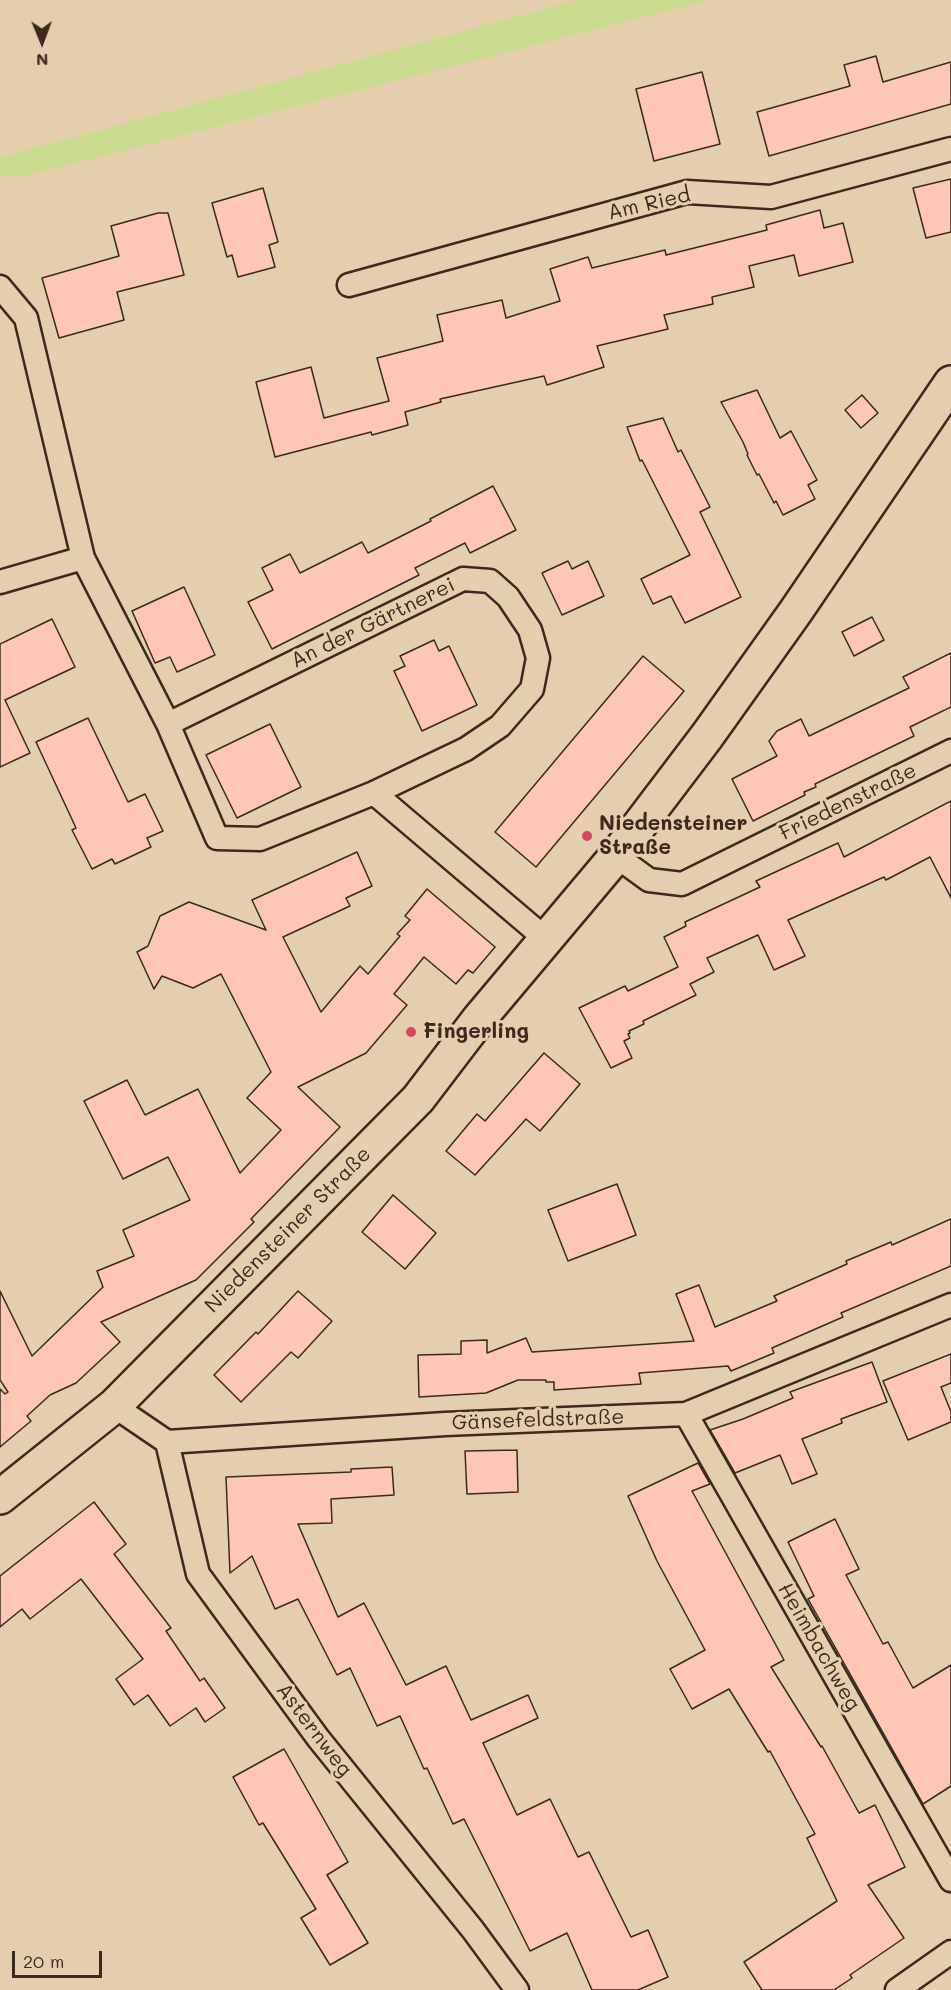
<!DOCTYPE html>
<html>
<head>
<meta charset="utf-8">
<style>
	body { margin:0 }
	#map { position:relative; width:951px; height:1990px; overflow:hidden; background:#e5ceae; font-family:Mali,sans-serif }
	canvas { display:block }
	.north { position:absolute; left:12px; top:12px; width:60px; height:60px; -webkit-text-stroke:4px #e5ceae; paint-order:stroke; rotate:179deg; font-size:16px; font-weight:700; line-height:24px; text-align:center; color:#3b2a1e }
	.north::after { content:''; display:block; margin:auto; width:21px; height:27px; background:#3b2a1e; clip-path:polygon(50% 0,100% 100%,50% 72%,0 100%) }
	.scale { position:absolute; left:12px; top:1951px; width:90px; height:27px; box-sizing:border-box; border:3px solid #3b2a1e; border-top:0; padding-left:8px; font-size:18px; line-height:21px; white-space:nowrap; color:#3b2a1e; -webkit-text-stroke:4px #e5ceae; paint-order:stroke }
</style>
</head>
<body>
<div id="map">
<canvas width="951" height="1990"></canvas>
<div class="north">N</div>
<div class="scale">20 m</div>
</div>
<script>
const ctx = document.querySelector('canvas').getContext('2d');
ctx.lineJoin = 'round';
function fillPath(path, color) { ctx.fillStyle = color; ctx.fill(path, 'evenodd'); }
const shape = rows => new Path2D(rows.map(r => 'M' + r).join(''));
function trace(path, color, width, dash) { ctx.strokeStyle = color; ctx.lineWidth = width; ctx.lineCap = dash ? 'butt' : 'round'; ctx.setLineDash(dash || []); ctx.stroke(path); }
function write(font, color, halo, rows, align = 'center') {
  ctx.font = font + ' Mali,sans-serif'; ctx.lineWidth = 6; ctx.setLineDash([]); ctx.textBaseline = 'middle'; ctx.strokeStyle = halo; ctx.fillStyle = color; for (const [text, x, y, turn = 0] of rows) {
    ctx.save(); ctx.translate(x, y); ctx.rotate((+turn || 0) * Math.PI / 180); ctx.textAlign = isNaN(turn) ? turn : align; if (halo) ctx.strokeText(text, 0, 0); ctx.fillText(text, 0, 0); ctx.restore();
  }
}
fillPath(shape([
	[578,0,711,0,24,176,0,175,0,155,1,157]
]), '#cbdb8f');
const building = shape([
	[876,56,883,82,951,62,951,104,769,156,757,112,850,86,844,65,876,56],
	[702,72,720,144,654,161,636,89,702,72],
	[951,179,951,232,926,238,913,188,951,179],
	[263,188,278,242,269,245,275,267,238,277,232,255,227,257,212,203,263,188],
	[820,210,824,228,843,223,853,262,799,276,794,255,749,266,754,287,712,297,713,304,664,315,668,329,597,346,604,367,547,385,544,376,440,399,441,402,405,412,408,425,372,435,371,432,275,457,256,382,311,367,324,418,389,401,377,358,443,341,437,315,502,300,506,318,560,301,550,269,588,257,592,268,665,250,666,255,767,230,766,225,820,210],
	[158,213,168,213,184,275,117,292,124,320,59,338,42,278,119,256,111,226,158,213],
	[757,390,780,438,791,431,817,480,808,485,815,499,783,515,776,501,774,503,759,474,757,475,747,455,748,454,743,442,721,402,757,390],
	[862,395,878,413,861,428,845,410,862,395],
	[663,418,678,452,681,450,710,507,700,512,741,597,685,623,671,596,653,604,641,579,690,555,642,460,640,461,627,427,663,418],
	[493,486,516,530,470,553,465,543,415,568,419,575,272,649,248,602,273,590,262,568,290,554,300,573,362,542,368,553,431,521,430,519,493,486],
	[568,561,572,569,588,561,604,596,562,615,542,573,568,561],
	[184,587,215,655,177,672,170,657,155,663,132,611,184,587],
	[872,617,884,640,854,656,842,632,872,617],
	[52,619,75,667,5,700,30,753,0,767,0,644,52,619],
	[434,640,439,651,449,646,477,705,422,731,394,671,405,666,400,656,434,640],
	[951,653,951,707,910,727,914,736,815,784,816,787,804,792,805,795,753,821,732,779,777,756,769,741,777,731,801,719,809,736,909,688,903,677,951,653],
	[643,656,684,691,536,867,495,832,643,656],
	[88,718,128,802,145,794,163,831,147,838,151,847,115,864,112,859,92,869,72,830,76,828,36,742,88,718],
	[270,724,301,787,237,818,206,755,270,724],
	[951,801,951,898,930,857,886,880,884,877,788,920,805,956,774,970,758,935,707,958,714,972,690,984,696,995,643,1021,644,1024,629,1031,630,1033,628,1034,630,1038,624,1041,632,1058,611,1068,579,1008,625,986,628,991,678,967,664,937,686,926,685,922,760,887,756,881,838,843,844,857,951,801],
	[357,852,372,886,346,898,350,906,283,937,321,1012,360,966,368,974,400,936,397,934,410,920,405,916,427,889,495,947,473,973,468,970,456,984,424,957,394,994,407,1005,366,1053,298,1087,340,1127,251,1219,254,1222,196,1280,101,1322,120,1342,76,1383,50,1395,27,1416,31,1421,0,1447,0,1389,5,1394,8,1392,0,1380,0,1291,32,1356,103,1287,97,1271,134,1256,123,1230,190,1200,168,1157,123,1179,84,1101,127,1080,145,1115,198,1089,240,1173,281,1130,247,1098,271,1072,221,974,193,988,162,976,154,989,137,952,148,946,160,916,189,902,266,930,252,900,357,852],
	[544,1053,580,1084,540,1131,526,1119,475,1175,446,1151,477,1114,485,1121,544,1053],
	[617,1184,636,1235,568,1261,548,1210,617,1184],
	[393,1195,436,1233,405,1269,362,1232,393,1195],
	[951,1219,951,1266,841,1313,843,1317,772,1348,774,1353,731,1371,728,1366,639,1373,641,1384,554,1390,554,1382,546,1382,546,1380,518,1380,486,1393,419,1397,418,1355,461,1354,461,1341,487,1340,487,1353,526,1338,532,1352,694,1341,676,1294,699,1285,715,1327,777,1301,774,1296,847,1264,846,1261,891,1242,892,1245,951,1219],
	[298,1291,332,1321,298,1358,291,1352,241,1402,214,1375,256,1332,258,1334,298,1291],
	[951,1354,951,1383,941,1387,951,1412,951,1422,908,1440,883,1381,951,1354],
	[872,1362,887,1402,841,1419,842,1423,802,1439,817,1474,792,1484,780,1455,735,1473,710,1430,743,1419,793,1398,790,1392,872,1362],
	[517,1450,518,1492,467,1494,465,1451,517,1450],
	[698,1463,710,1484,692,1491,784,1660,771,1667,821,1747,822,1746,859,1813,875,1805,905,1867,868,1885,904,1938,850,1975,852,1978,834,1990,762,1990,744,1962,837,1901,807,1838,815,1834,770,1751,768,1752,729,1689,692,1709,670,1669,705,1650,657,1561,628,1496,698,1463],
	[392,1467,394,1495,331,1499,332,1523,298,1524,338,1617,364,1603,406,1685,446,1666,471,1720,528,1695,538,1718,483,1743,517,1815,550,1799,578,1857,589,1852,631,1937,648,1930,668,1977,638,1990,592,1990,567,1933,530,1951,464,1819,453,1824,427,1768,424,1769,400,1716,377,1726,350,1668,337,1675,298,1599,275,1609,252,1556,230,1573,226,1477,351,1472,351,1469,392,1467],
	[94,1502,126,1544,114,1554,171,1628,166,1631,200,1681,204,1678,225,1708,205,1722,196,1708,170,1726,148,1695,134,1705,116,1679,143,1659,81,1579,30,1619,22,1609,0,1627,0,1576,94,1502],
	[835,1519,859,1569,846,1575,883,1644,888,1642,913,1688,951,1665,951,1786,923,1804,808,1599,814,1596,788,1542,835,1519],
	[284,1749,348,1862,327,1875,368,1943,330,1965,301,1918,316,1909,263,1823,259,1825,233,1777,284,1749]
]);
fillPath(building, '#ffc5b5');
trace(building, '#3b2a1e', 1.5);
const minor = shape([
	[349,285,687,192,771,197,951,149],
	[0,287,26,318,83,558,0,582],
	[83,558,168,724],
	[374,793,466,749,500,726,532,689,538,658,530,630,508,597,490,581,463,579,168,724,217,838,260,839,374,793,547,940],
	[616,856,649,880,682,884,951,751],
	[114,1406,167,1442,445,1424,686,1414,951,1305],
	[686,1414,951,1880],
	[167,1442,198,1574,318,1738,473,1930,517,1990],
	[897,1990,951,1952]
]);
const secondary = shape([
	[0,1497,114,1406,418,1099,479,1019,616,856,707,736,796,611,951,383]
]);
trace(minor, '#3b2a1e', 27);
trace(secondary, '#3b2a1e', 38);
trace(minor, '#e5ceae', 22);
trace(secondary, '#e5ceae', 33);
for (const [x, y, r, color] of [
	[587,836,6,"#d1495b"],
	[411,1032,6,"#d1495b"]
]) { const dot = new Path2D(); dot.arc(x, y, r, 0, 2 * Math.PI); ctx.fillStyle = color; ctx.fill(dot); trace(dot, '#e5ceae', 2); }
write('21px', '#3b2a1e', '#e5ceae', [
	["Am Ried",649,204,-13],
	["An der Gärtnerei",373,623,-26],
	["Friedenstraße",848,802,-26],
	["Niedensteiner Straße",288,1230,-45],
	["Gänsefeldstraße",538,1420,-2],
	["Heimbachweg",819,1647,60],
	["Asternweg",314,1730,53]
]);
write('bold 21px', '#3b2a1e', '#e5ceae', [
	["Niedensteiner",599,824],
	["Straße",599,848],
	["Fingerling",423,1032]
], 'left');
</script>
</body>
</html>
